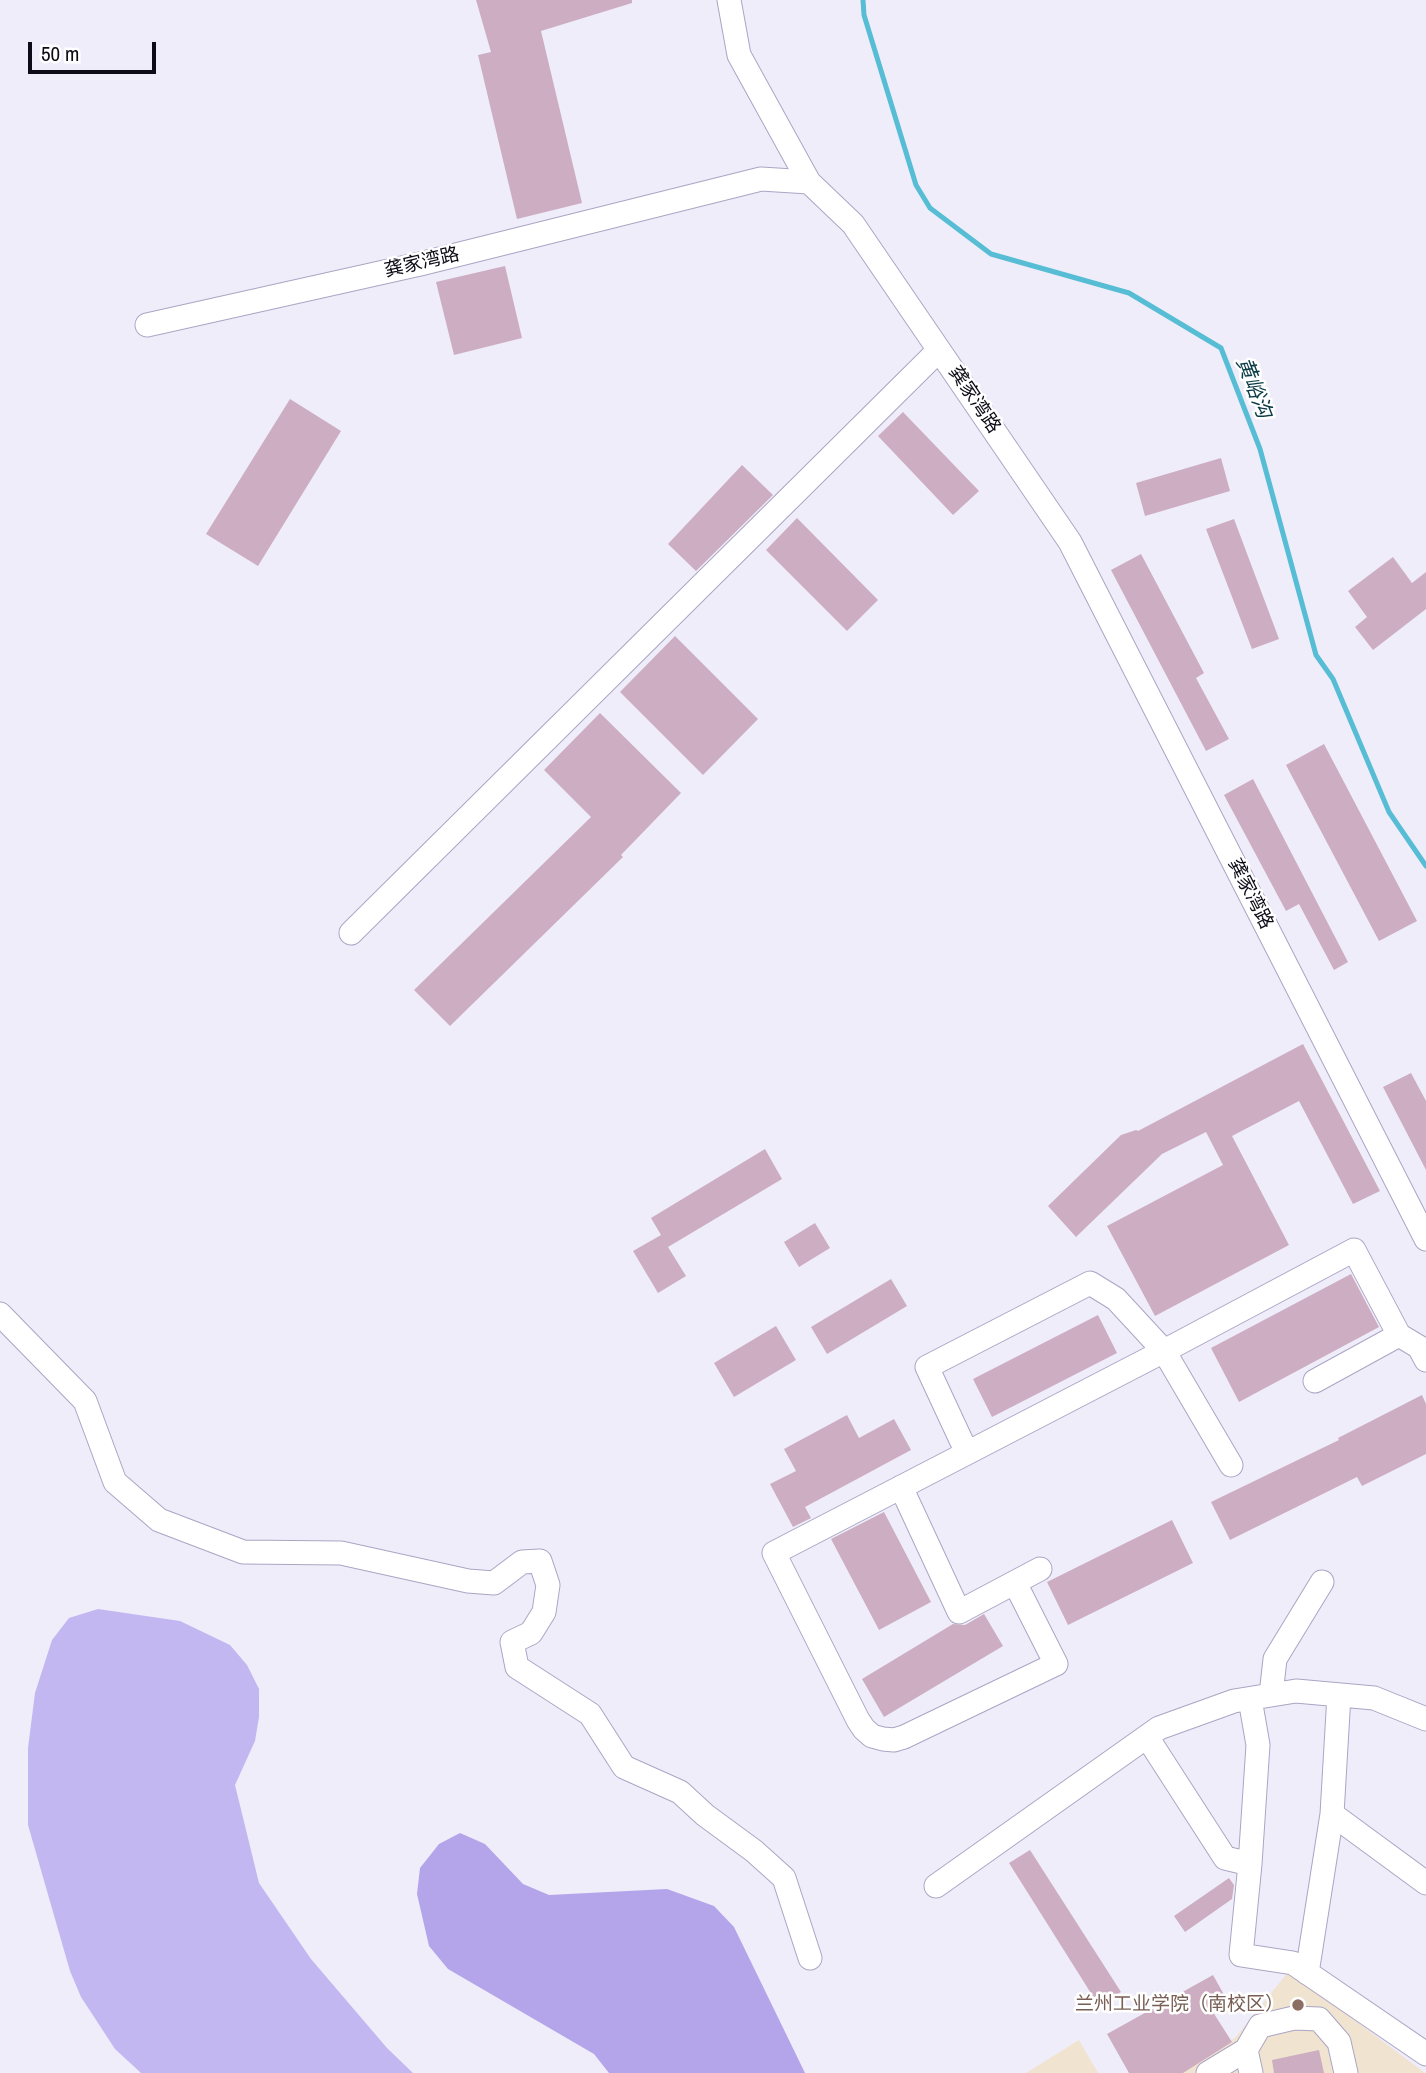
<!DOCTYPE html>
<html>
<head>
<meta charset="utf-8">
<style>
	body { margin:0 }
	#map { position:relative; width:1426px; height:2073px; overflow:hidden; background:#efedfa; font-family:"Archivo Narrow",sans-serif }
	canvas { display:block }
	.scale { position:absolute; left:28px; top:42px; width:128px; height:32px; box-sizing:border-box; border:4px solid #0d0b15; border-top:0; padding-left:9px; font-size:21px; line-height:24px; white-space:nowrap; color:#0d0b15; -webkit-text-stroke:5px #fff; paint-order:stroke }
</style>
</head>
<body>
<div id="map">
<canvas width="1426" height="2073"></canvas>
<div class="scale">50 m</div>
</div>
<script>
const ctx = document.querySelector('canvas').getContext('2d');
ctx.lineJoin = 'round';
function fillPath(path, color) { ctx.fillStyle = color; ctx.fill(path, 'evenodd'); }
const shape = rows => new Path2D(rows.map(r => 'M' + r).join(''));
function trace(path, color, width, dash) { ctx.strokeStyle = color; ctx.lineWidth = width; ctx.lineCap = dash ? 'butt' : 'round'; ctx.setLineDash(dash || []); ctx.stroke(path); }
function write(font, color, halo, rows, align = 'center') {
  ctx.font = font + ' "Archivo Narrow","Noto Sans SC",sans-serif'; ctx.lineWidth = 5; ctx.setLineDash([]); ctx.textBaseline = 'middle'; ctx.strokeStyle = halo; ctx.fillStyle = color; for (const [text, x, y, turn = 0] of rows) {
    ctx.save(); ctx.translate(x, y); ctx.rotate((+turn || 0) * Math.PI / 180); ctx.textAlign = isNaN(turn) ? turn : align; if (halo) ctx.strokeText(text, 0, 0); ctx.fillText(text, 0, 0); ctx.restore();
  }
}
fillPath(shape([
	[1289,1971,1425,2073,1176,2073,1235,2038],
	[1079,2040,1098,2073,1026,2073]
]), '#f0e3cf');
fillPath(shape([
	[98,1609,180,1621,230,1645,247,1665,259,1689,259,1717,255,1741,235,1785,259,1883,311,1959,387,2048,413,2073,141,2073,115,2049,81,1997,70,1971,28,1825,28,1748,35,1693,52,1640,69,1618]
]), '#c3b7f1');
fillPath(shape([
	[460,1833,485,1844,523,1884,549,1895,667,1889,714,1906,734,1927,805,2073,609,2073,594,2054,448,1969,429,1946,417,1894,420,1868,439,1844]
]), '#b4a4ea');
trace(shape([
	[863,0,864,15,916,185,930,208,991,254,1129,293,1221,348,1260,449,1316,655,1333,679,1389,812,1426,866]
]), '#56bdd4', 5);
fillPath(shape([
	[476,0,632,0,632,3,541,31,582,203,517,219,478,55,491,52],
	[505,266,522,338,454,355,436,282],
	[290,399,341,431,258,566,206,534],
	[903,412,979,491,953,515,878,436],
	[1221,458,1230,491,1145,516,1136,483],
	[742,465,773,495,696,571,668,544],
	[797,518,878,600,847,631,766,550],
	[1234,519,1279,639,1252,649,1206,529],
	[1141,554,1204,673,1196,678,1229,739,1206,751,1111,570],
	[1393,557,1412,583,1426,572,1426,609,1373,650,1355,627,1367,617,1348,591],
	[675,636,758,719,703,775,620,692],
	[600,713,681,793,621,855,623,857,450,1026,414,990,591,817,544,770],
	[1324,744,1417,921,1379,941,1286,765],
	[1253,779,1348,962,1334,970,1299,904,1286,911,1224,795],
	[1303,1044,1380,1191,1353,1204,1299,1101,1232,1136,1289,1245,1155,1316,1107,1226,1223,1165,1206,1132,1162,1154,1076,1237,1048,1206,1121,1135,1136,1130,1138,1131],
	[1411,1073,1426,1101,1426,1170,1383,1087],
	[765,1149,782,1179,668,1247,686,1276,658,1293,633,1251,661,1235,651,1218],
	[815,1223,830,1248,799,1267,784,1242],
	[1351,1274,1379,1327,1239,1402,1211,1348],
	[891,1279,907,1306,827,1354,811,1327],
	[1098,1315,1117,1353,992,1417,973,1379],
	[776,1326,796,1360,734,1397,714,1363],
	[1422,1395,1426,1404,1426,1454,1362,1486,1357,1477,1230,1540,1211,1502,1339,1440,1338,1438],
	[847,1415,859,1438,894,1419,911,1450,805,1507,811,1518,793,1527,770,1484,796,1471,784,1449],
	[884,1512,931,1602,879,1630,831,1539],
	[1172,1520,1193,1563,1068,1625,1047,1582],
	[984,1614,1003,1646,884,1717,862,1679,953,1624,965,1625],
	[1030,1850,1121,1992,1099,2006,1009,1863],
	[1229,1878,1234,1885,1232,1899,1185,1932,1174,1916],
	[1213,1975,1227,2000,1211,2009,1232,2042,1183,2073,1129,2073,1107,2034],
	[1319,2050,1324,2073,1274,2073,1272,2060]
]), '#cdadc1');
const minor = shape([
	[729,0,739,55,809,182],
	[147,325,420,264,761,179,809,182,853,224,1070,542,1426,1239],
	[351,933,939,350],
	[0,1314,85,1401,115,1482,159,1520,243,1552,341,1553,468,1581,494,1583,522,1562,540,1561,548,1585,544,1612,531,1633,512,1642,517,1667,590,1714,624,1767,680,1792,705,1815,754,1851,784,1878,810,1958],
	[1315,1381,1399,1335,1419,1347,1426,1360],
	[967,1453,927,1367,1090,1283,1116,1299,1164,1351,1231,1465],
	[901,1487,959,1612,1040,1569],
	[1015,1583,1056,1664,904,1737,894,1740,883,1739,872,1736,864,1729,858,1720,774,1553,1164,1351,1354,1250,1399,1335],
	[1271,1695,1275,1659,1322,1582],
	[1147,1737,1225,1858,1250,1864,1258,1745,1250,1699],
	[1332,1814,1426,1883],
	[1250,1864,1241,1955,1293,1963,1426,2054],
	[936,1886,1159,1728,1234,1701,1296,1691,1374,1698,1426,1719],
	[1307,1973,1332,1814,1339,1695],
	[1208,2073,1246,2050],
	[1251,2073,1246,2050,1260,2026,1294,2018,1319,2019,1339,2042,1346,2073]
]);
trace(minor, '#aba5c4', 25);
trace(minor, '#fff', 23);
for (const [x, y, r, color] of [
	[1298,2005,7,"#8d6e63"]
]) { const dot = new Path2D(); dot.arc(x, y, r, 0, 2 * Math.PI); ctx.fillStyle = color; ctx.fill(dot); trace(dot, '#fff', 2.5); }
write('19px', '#0d0b15', '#fff', [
	["龚家湾路",422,263,-13],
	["龚家湾路",974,400,56],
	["龚家湾路",1250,894,63]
]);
write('19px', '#785e54', '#fff', [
	["兰州工业学院（南校区）",1284,2005]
], 'right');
write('italic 21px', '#0b3b45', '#fff', [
	["黄峪沟",1253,388,69]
]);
</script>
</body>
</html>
